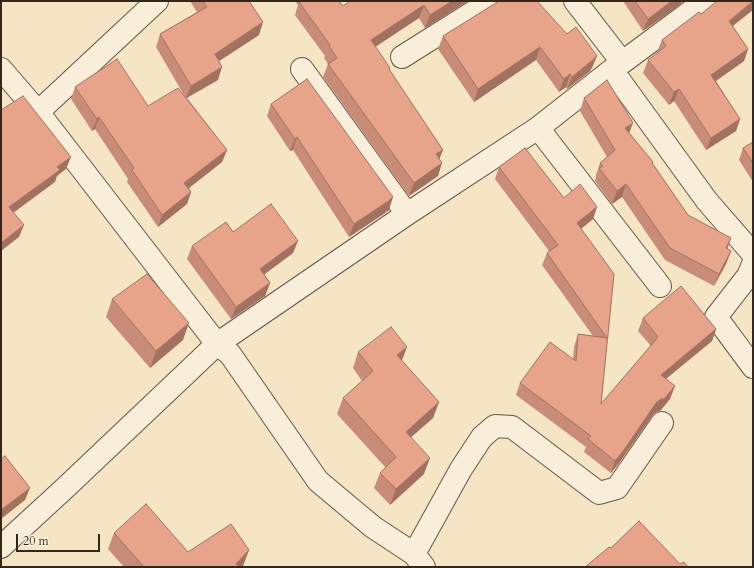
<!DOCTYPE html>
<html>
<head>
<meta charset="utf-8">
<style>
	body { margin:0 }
	#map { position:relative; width:754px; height:568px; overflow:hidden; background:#f6e5c4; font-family:Cardo,serif }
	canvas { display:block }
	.frame { position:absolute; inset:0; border:2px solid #33271c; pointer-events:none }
	.scale { position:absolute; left:16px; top:534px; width:84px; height:18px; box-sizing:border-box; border:2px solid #33271c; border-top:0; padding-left:5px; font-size:12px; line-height:14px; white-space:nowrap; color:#33271c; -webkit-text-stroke:3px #f9eed9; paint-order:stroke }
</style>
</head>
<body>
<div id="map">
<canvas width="754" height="568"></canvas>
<div class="frame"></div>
<div class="scale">20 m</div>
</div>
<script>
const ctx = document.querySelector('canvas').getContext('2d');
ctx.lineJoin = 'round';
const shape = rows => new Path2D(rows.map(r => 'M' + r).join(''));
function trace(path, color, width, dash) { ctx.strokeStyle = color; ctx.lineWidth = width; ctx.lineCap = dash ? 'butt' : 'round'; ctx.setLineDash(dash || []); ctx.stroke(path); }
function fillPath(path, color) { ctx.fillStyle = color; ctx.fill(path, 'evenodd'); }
const street = shape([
	[575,1,622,62],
	[402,57,491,1],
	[1,69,38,112,217,344,230,354,318,481,373,527,414,554,424,567],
	[302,69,407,214],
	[612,70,707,201,753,254],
	[38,112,157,1],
	[538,128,660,286],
	[753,264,748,276,716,317,753,367],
	[1,547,64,489,217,344,407,214,538,128,612,70,705,1],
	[414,554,461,469,482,437,495,426,512,427,599,493,617,488,662,423]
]);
trace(street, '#645646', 24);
trace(street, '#f9eed9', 22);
fillPath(shape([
	[190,1,249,1,259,35,219,61,218,80,187,98,227,150,222,162,189,188,191,192,187,204,158,227,127,182,128,179,95,129,92,131,71,99,75,87,148,106,185,97,156,47,160,34,197,12],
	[295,1,339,1,343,6,468,1,425,28,419,18,375,47,389,70,443,150,439,159,438,176,409,196,323,77,328,64,324,58,325,56,295,15,298,5],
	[499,1,592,68,591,69,590,71,567,89,566,87,559,92,536,60,474,102,438,49,443,36],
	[623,1,682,1,681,4,643,31],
	[701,14,733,26,748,49,744,61,716,81,740,119,736,131,706,150,674,101,669,105,643,73,648,60,657,53,657,52,662,40],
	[584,98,629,133,653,162,653,164,688,215,727,249,731,251,726,264,714,286,665,260,622,197,612,204,595,181,596,176,596,175,600,163,607,157,580,111],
	[271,104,389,210,386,212,385,213,349,237,293,150,290,151,267,116],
	[753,142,753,182,739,160,743,148],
	[499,167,564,198,597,207,593,219,581,229,614,274,601,404,651,346,638,331,643,318,716,329,712,341,666,379,670,399,660,411,656,412,652,416,619,463,611,473,584,452,586,447,516,395,520,383,573,359,574,347,578,334,593,336,542,265,547,253,549,251,495,179],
	[233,232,293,253,264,275,270,283,265,296,231,319,187,259,192,246],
	[112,299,183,340,150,368,106,317],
	[358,352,402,361,439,402,433,418,411,437,424,474,390,505,374,488,380,473,386,468,337,414,343,398,362,381,353,368],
	[114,533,188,552,249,550,242,567,124,567,108,549]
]), '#c88c78');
fillPath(shape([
	[452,1,468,1,425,28,430,15],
	[672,1,682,1,681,4,643,31,648,19],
	[753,1,753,10,724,33,729,21],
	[424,5,419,18,366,53,371,40],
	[263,22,259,35,210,67,215,54],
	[540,47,536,60,474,102,478,89],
	[748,49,744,61,707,87,711,75],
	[597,56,592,68,591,69,590,71,567,89,572,77],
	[222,67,218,80,186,98,191,86],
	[570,74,566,87,559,92,564,79],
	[679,89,674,101,669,105,674,92],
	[99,117,95,129,92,131,97,119],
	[740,119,736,131,706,150,711,138],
	[633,123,628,136,625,128],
	[297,137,293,150,290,151,295,139],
	[227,150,222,162,180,195,184,183],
	[443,150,438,162,436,154],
	[71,157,66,169,57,176,55,182,5,219,9,207,57,167],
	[442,163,438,176,409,196,414,183],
	[626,184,622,197,612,204,617,191],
	[191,192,187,204,158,227,162,215],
	[393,197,389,210,386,212,385,213,349,237,354,224],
	[597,207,593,219,573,235,577,223],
	[24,225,19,237,1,251,1,243],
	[731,238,727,250,726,248],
	[298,241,293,253,255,281,260,269],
	[731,251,726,264,714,286,719,274],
	[270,283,265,296,231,319,236,307],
	[189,323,183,340,150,368,156,351],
	[716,329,712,341,656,387,661,375],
	[407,347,401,363,397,355],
	[675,386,670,399,660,411,656,412,652,416,619,463,611,473,615,461,656,403],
	[439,402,433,418,400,447,406,432],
	[430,458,424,474,390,505,396,489],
	[30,488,25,500,1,519,1,510],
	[249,550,243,566,242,567,235,567,236,564]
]), '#a27261');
const building = shape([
	[203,1,249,1,263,22,215,54,222,67,191,86,160,34,207,7,203,1],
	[301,1,339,1,343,6,350,1,452,1,430,15,424,5,371,40,390,68,389,69,443,150,436,154,442,163,414,183,328,64,337,58,329,46,330,45,299,2,301,1],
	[499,1,537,1,567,34,576,27,597,56,594,58,594,59,572,77,570,74,564,79,540,47,478,89,443,36,499,1],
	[635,1,672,1,648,19,635,1],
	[717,1,753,1,729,21,748,49,711,75,740,119,711,138,679,89,674,92,648,60,666,46,662,40,699,12,701,14,717,1],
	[117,59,148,106,178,88,227,150,184,183,191,192,162,215,132,170,134,168,99,117,97,119,75,87,117,59],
	[307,79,393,197,389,200,390,200,354,224,297,137,295,139,271,104,307,79],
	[607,80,633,123,625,128,653,162,652,163,688,215,731,238,726,248,731,251,719,274,670,248,626,184,617,191,599,168,603,166,600,163,615,150,584,98,607,80],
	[23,96,71,157,57,167,60,170,9,207,24,225,1,243,1,110,23,96],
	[753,142,753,163,743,148,753,142],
	[525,148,564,198,580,184,597,207,577,223,614,274,601,404,658,337,643,318,681,286,716,329,661,375,675,386,664,399,661,399,656,403,624,450,615,461,588,439,591,436,520,383,550,342,576,361,578,334,607,338,547,253,558,245,499,167,525,148],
	[271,204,298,241,260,269,270,283,236,307,192,246,226,222,233,232,271,204],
	[147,274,189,323,156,351,112,299,147,274],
	[391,327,407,347,397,355,439,402,406,432,430,458,396,489,380,473,396,457,343,398,373,371,358,352,391,327],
	[5,456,30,488,1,510,1,459,5,456],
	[146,504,188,552,231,524,249,550,236,564,240,567,144,567,114,533,146,504],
	[639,521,680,564,684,562,688,567,585,567,609,547,611,548,639,521]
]);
fillPath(building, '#e8a38b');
trace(building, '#a27261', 1);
</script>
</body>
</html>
